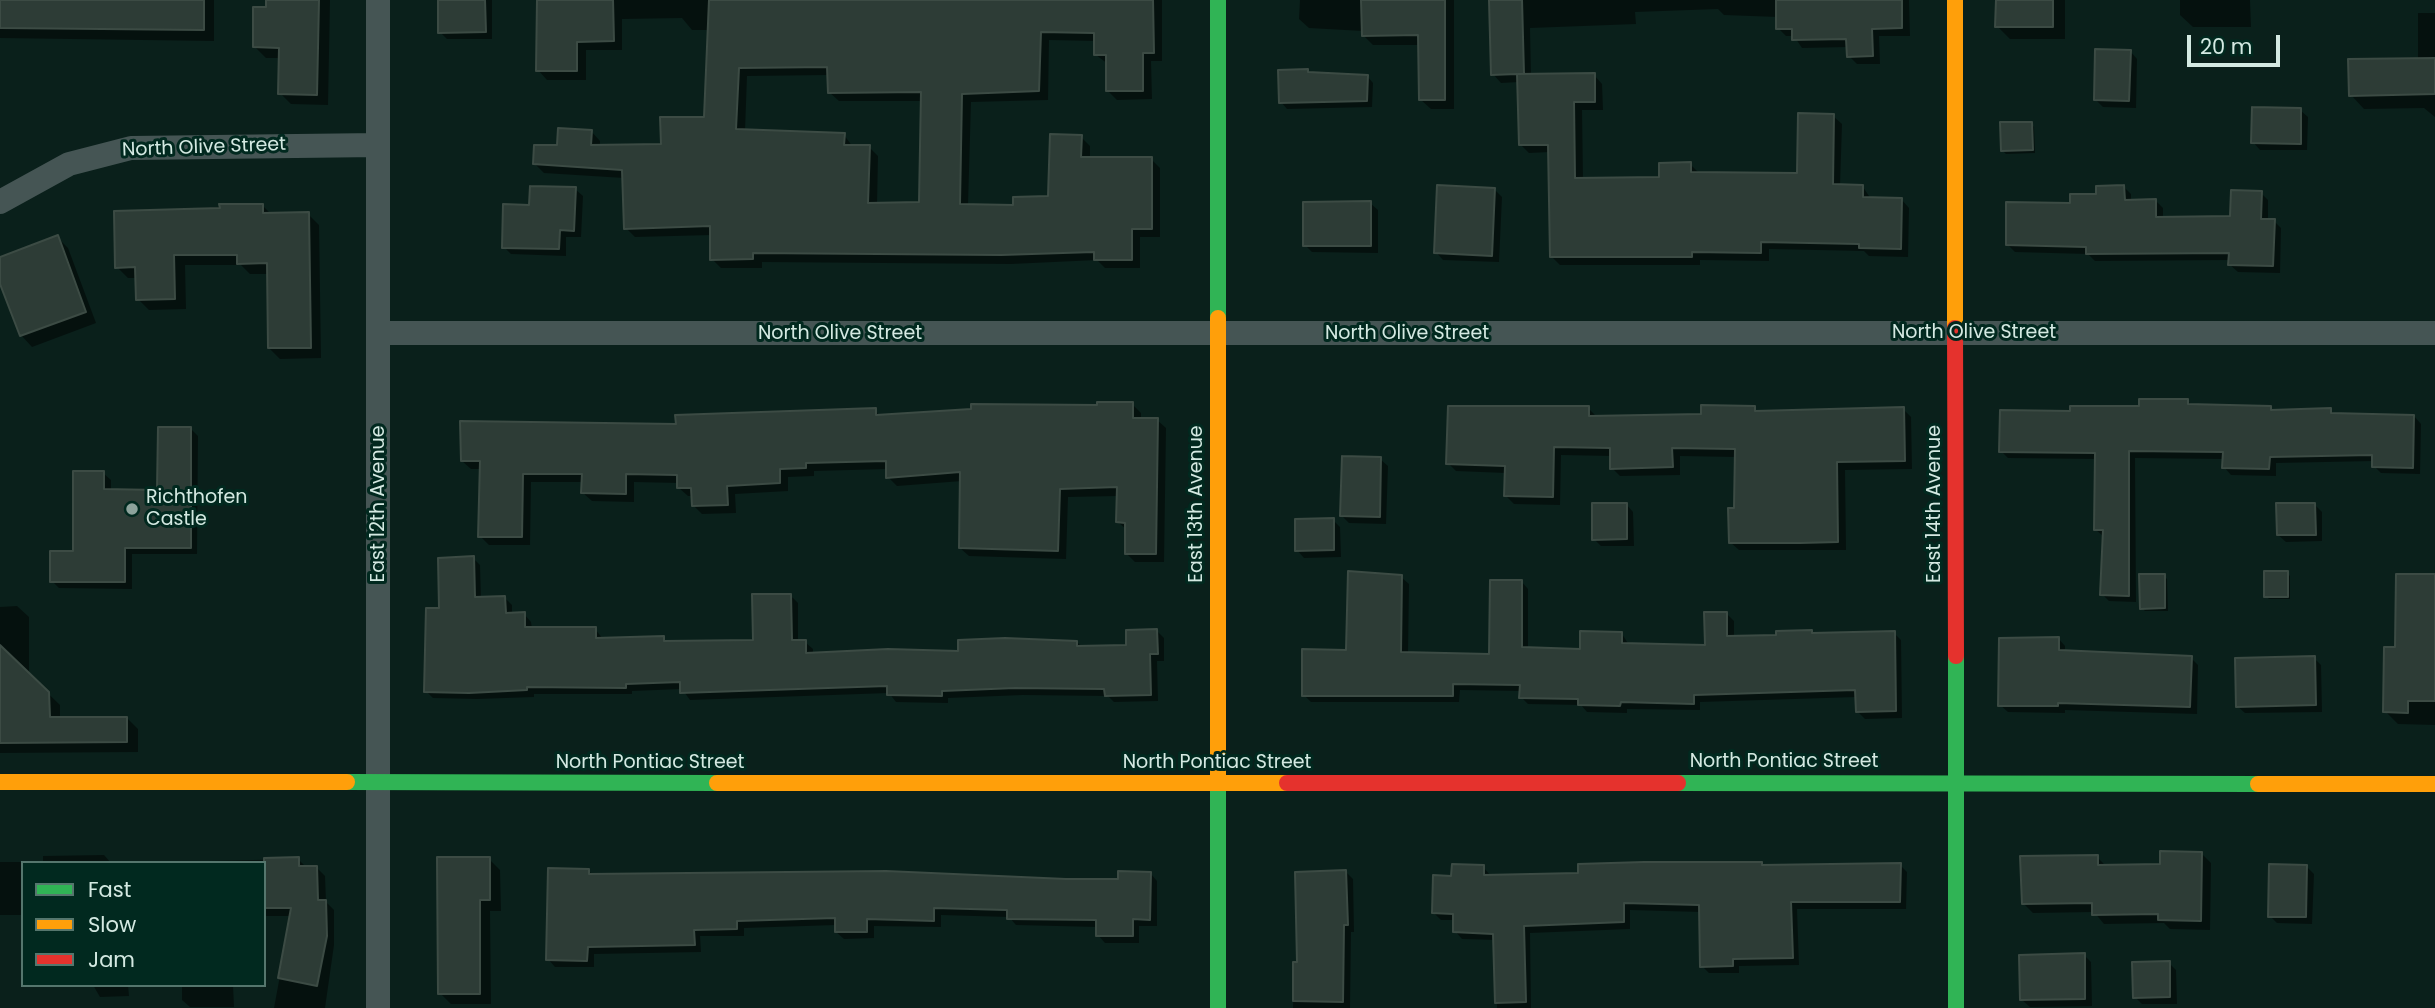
<!DOCTYPE html>
<html>
<head>
<meta charset="utf-8">
<style>
	body { margin:0 }
	#map { position:relative; width:2435px; height:1008px; overflow:hidden; background:#0a201b; font-family:Poppins,sans-serif }
	canvas { display:block }
	.legend { position:absolute; left:21px; top:861px; width:245px; height:126px; box-sizing:border-box; background:#01291f; border:2px solid #55766d; margin:0; padding:9px 12px; list-style:none; font-size:21px; color:#d4e9e2 }
	.legend li { display:flex; align-items:center; gap:14px; height:35px }
	.legend b { width:35px; border:2px solid #55766d }
	.scale { position:absolute; left:2187px; top:35px; width:93px; height:32px; box-sizing:border-box; border:4px solid #d4e9e2; border-top:0; padding-left:9px; font-size:21px; line-height:24px; white-space:nowrap; color:#d4e9e2; -webkit-text-stroke:5px #01291f; paint-order:stroke }
</style>
</head>
<body>
<div id="map">
<canvas width="2435" height="1008"></canvas>
<ul class="legend">
<li><b style="height:9px;background:#30b455"></b>Fast</li>
<li><b style="height:9px;background:#ff9f0a"></b>Slow</li>
<li><b style="height:9px;background:#e5322d"></b>Jam</li>
</ul>
<div class="scale">20 m</div>
</div>
<script>
const ctx = document.querySelector('canvas').getContext('2d');
ctx.lineJoin = 'round';
function fillPath(path, color) { ctx.fillStyle = color; ctx.fill(path, 'evenodd'); }
const shape = rows => new Path2D(rows.map(r => 'M' + r).join(''));
function trace(path, color, width, dash) { ctx.strokeStyle = color; ctx.lineWidth = width; ctx.lineCap = dash ? 'butt' : 'round'; ctx.setLineDash(dash || []); ctx.stroke(path); }
function write(font, color, halo, rows, align = 'center') {
  ctx.font = font + ' Poppins,sans-serif'; ctx.lineWidth = 6; ctx.setLineDash([]); ctx.textBaseline = 'middle'; ctx.strokeStyle = halo; ctx.fillStyle = color; for (const [text, x, y, turn = 0] of rows) {
    ctx.save(); ctx.translate(x, y); ctx.rotate((+turn || 0) * Math.PI / 180); ctx.textAlign = isNaN(turn) ? turn : align; if (halo) ctx.strokeText(text, 0, 0); ctx.fillText(text, 0, 0); ctx.restore();
  }
}
fillPath(shape([
	[0,0,214,0,214,41,0,38],
	[268,0,330,0,328,105,291,104,280,93,281,58,266,58,255,47],
	[439,0,492,0,492,39,447,39,440,32],
	[538,0,1162,0,1162,61,1151,61,1152,99,1117,100,1108,91,1108,64,1096,55,1096,41,1049,40,1048,100,971,102,968,205,1015,206,1049,198,1081,137,1090,146,1090,159,1151,159,1160,168,1160,237,1140,237,1140,268,1105,268,1097,260,1011,264,762,262,762,268,721,268,712,259,712,235,635,237,626,228,624,178,544,173,535,164,559,147,591,131,600,141,600,146,662,146,705,119,709,30,692,30,682,18,622,19,622,50,586,50,586,80,547,80,538,70],
	[829,75,829,92,839,101,923,101,920,204,877,205,878,156,869,147,853,147,844,135,745,131,747,76],
	[1300,0,1454,0,1454,109,1431,109,1421,100,1420,45,1373,45,1364,36,1363,31,1309,28,1299,19],
	[1491,0,1909,0,1910,36,1879,36,1880,64,1857,64,1849,56,1848,47,1802,48,1794,36,1786,36,1778,28,1778,17,1724,15,1718,9,1635,12,1636,24,1530,28,1531,76,1594,75,1602,84,1603,110,1582,110,1583,180,1661,178,1690,164,1699,173,1799,174,1833,116,1842,124,1840,186,1863,187,1871,199,1901,199,1909,208,1908,257,1869,256,1864,251,1769,249,1769,261,1700,260,1700,265,1560,265,1551,256,1550,152,1529,153,1520,144,1519,82,1501,83,1493,74],
	[1997,0,2065,0,2065,39,2010,39,1997,26],
	[2180,0,2265,0,2250,0,2251,27,2193,27,2180,15],
	[2418,13,2435,13,2435,117,2424,108,2364,109,2351,95,2418,60],
	[2130,51,2137,59,2136,108,2103,107,2096,100],
	[1307,70,1311,74,1367,76,1373,83,1372,107,1287,109,1281,102],
	[2300,110,2308,117,2307,150,2260,150,2253,142],
	[2031,123,2034,127,2035,153,2006,154,2003,151],
	[2124,187,2131,194,2131,202,2156,201,2163,208,2163,219,2232,218,2261,193,2268,200,2268,221,2274,221,2281,228,2280,273,2238,272,2230,265,2230,260,2095,261,2088,254,2015,252,2007,244,2072,205],
	[575,189,583,196,581,237,566,237,566,256,511,254,504,247,531,207],
	[1495,190,1502,197,1499,262,1443,260,1436,252],
	[1370,203,1378,210,1378,253,1312,252,1305,245],
	[262,205,271,214,308,214,319,225,321,358,280,359,269,348,268,274,250,274,241,265,185,265,186,309,149,310,138,299,138,278,128,278,117,267,116,212],
	[57,237,68,248,96,323,32,347,21,335,0,279,0,259],
	[2188,401,2192,406,2271,408,2274,411,2330,410,2335,415,2414,416,2421,424,2420,474,2381,473,2374,466,2374,461,2276,463,2276,476,2231,475,2224,467,2224,459,2135,458,2136,602,2109,601,2102,594,2104,537,2096,530,2096,459,2008,458,2001,451,2071,413],
	[1132,404,1141,413,1141,419,1157,420,1166,428,1164,562,1135,562,1126,553,1127,530,1118,522,1118,496,1068,497,1066,559,969,556,960,548,962,481,897,486,888,477,888,469,814,471,814,476,788,477,788,491,735,494,736,513,702,514,693,505,693,496,688,496,679,488,679,483,634,482,634,502,592,501,583,493,583,482,531,482,530,545,489,545,480,536,481,469,471,469,462,461,677,425,875,410,881,417],
	[1588,408,1598,418,1703,416,1754,408,1760,413,1903,409,1911,417,1912,469,1845,470,1846,550,1739,550,1730,542,1735,510,1736,457,1680,456,1680,475,1620,476,1612,468,1612,456,1561,455,1560,505,1514,504,1506,496,1506,473,1456,471,1448,463],
	[191,429,198,436,197,554,132,554,132,589,59,588,52,581,75,553,103,473,111,480,111,491,159,492],
	[1380,459,1388,466,1386,524,1349,523,1342,516],
	[1626,504,1633,512,1634,546,1601,546,1594,539],
	[2314,504,2322,512,2322,541,2286,542,2278,535],
	[1333,520,1340,527,1341,557,1304,558,1297,550],
	[473,558,480,565,481,599,505,598,512,605,512,615,524,614,531,622,532,629,595,629,603,639,663,638,668,643,754,642,790,595,798,603,798,642,805,642,813,649,813,654,960,653,1077,642,1082,647,1127,647,1157,631,1164,638,1164,661,1157,661,1158,701,1114,702,1108,696,1023,695,948,698,948,703,896,702,889,693,690,700,682,689,632,691,632,694,534,694,534,697,477,699,433,698,426,691,441,610],
	[2287,573,2290,576,2290,599,2269,599,2266,596],
	[2164,576,2167,579,2168,611,2145,611,2142,608],
	[2435,576,2435,725,2398,724,2385,711,2396,649],
	[1401,577,1409,584,1408,654,1490,656,1521,581,1528,589,1528,649,1582,651,1622,634,1629,645,1706,647,1727,614,1734,621,1734,638,1778,637,1811,632,1814,635,1894,633,1901,640,1902,718,1865,719,1857,711,1857,697,1700,702,1700,710,1627,709,1627,713,1587,712,1581,705,1528,704,1521,697,1521,691,1460,690,1459,702,1311,702,1304,695,1348,652],
	[17,606,29,617,29,675,60,705,60,719,127,718,138,729,138,752,0,753,0,607],
	[2058,638,2065,646,2065,652,2191,658,2198,665,2197,714,2065,710,2065,713,2008,712,2000,705],
	[2314,658,2321,665,2322,712,2245,713,2237,706],
	[2201,853,2211,863,2210,930,2170,929,2164,923,2104,924,2094,912,2033,913,2023,903,2097,857,2107,867,2161,866],
	[104,855,111,863,23,863,23,915,0,915,0,862,43,862,43,856],
	[298,859,307,868,317,868,325,876,326,902,334,910,334,945,325,1008,274,1008,291,916,264,916,264,863,119,863],
	[489,859,500,870,501,911,490,911,491,1004,451,1004,440,993],
	[1762,864,1764,867,1900,865,1907,872,1906,909,1797,909,1799,965,1739,966,1739,973,1709,973,1702,966,1701,912,1630,910,1630,929,1530,933,1531,1008,1497,1008,1495,940,1462,939,1455,931,1455,920,1441,920,1434,913,1453,878,1483,867,1491,876,1580,875],
	[2307,867,2314,874,2312,924,2277,923,2270,916],
	[589,871,594,876,1066,880,1120,880,1150,873,1157,881,1157,926,1139,926,1139,943,1105,943,1098,935,1098,927,1016,925,1009,917,941,915,941,927,874,926,874,938,844,939,836,932,836,925,744,928,744,936,700,936,701,952,594,954,594,967,555,967,548,959],
	[1346,872,1353,879,1354,932,1351,932,1350,1008,1293,1008,1295,963,1299,964],
	[2084,955,2091,962,2092,1006,2030,1007,2022,1000],
	[2169,963,2176,970,2177,1004,2142,1004,2135,997],
	[93,985,128,985,129,996,100,997],
	[182,985,233,985,234,1007,190,1007,182,1000]
]), '#0007');
const building = shape([
	[0,0,204,0,204,30,0,28,0,0],
	[266,0,319,0,317,95,278,94,279,48,253,47,253,7,266,7,266,0],
	[438,0,485,0,486,32,438,33,438,0],
	[537,0,613,0,614,41,577,42,577,71,536,71,537,0],
	[709,0,1153,0,1154,53,1143,53,1143,91,1106,91,1106,55,1094,55,1094,33,1041,32,1039,91,962,94,960,204,1013,205,1013,197,1048,196,1050,134,1082,135,1081,157,1152,157,1152,229,1132,229,1132,260,1094,260,1094,252,1001,255,753,253,753,259,710,260,710,226,624,229,622,170,533,164,534,145,557,145,558,128,592,130,591,145,661,144,660,117,704,117,709,0],
	[827,67,828,93,921,92,919,202,868,203,870,145,844,145,845,133,736,129,739,68,827,67],
	[1361,0,1445,0,1445,100,1419,100,1418,35,1362,36,1361,0],
	[1489,0,1522,0,1524,74,1518,74,1595,73,1595,102,1574,102,1575,178,1659,177,1659,163,1691,162,1691,172,1797,173,1798,113,1834,114,1833,184,1863,185,1863,197,1902,198,1901,249,1859,248,1859,244,1761,242,1761,253,1692,252,1692,257,1550,257,1548,145,1519,145,1517,74,1491,75,1489,0],
	[1776,0,1902,0,1902,28,1872,29,1873,56,1847,57,1846,39,1792,40,1792,29,1776,29,1776,0],
	[1996,0,2053,0,2053,27,1995,27,1996,0],
	[2095,49,2131,50,2129,101,2094,100,2095,49],
	[2435,58,2435,94,2349,96,2348,59,2435,58],
	[1308,69,1308,72,1368,75,1367,101,1279,103,1278,70,1308,69],
	[2252,107,2301,108,2301,144,2251,143,2252,107],
	[2000,122,2032,122,2033,150,2001,151,2000,122],
	[1437,185,1495,188,1492,256,1434,253,1437,185],
	[2124,185,2125,200,2156,199,2156,217,2230,216,2231,190,2262,191,2261,219,2275,219,2273,266,2228,265,2229,253,2086,254,2086,247,2006,245,2006,202,2070,203,2070,194,2096,194,2096,186,2124,185],
	[530,186,576,187,574,231,560,230,559,249,502,248,503,204,529,205,530,186],
	[1371,201,1371,246,1303,246,1303,202,1371,201],
	[219,204,263,204,263,213,309,212,311,348,268,348,267,263,237,264,237,255,174,255,175,299,136,300,135,267,115,268,114,211,220,208,219,204],
	[58,235,86,312,20,336,0,284,0,257,58,235],
	[2139,399,2188,399,2188,404,2271,406,2271,410,2331,408,2331,413,2414,415,2413,468,2372,467,2372,455,2270,457,2269,469,2222,468,2223,452,2129,451,2129,596,2100,595,2103,530,2094,530,2095,453,1999,452,2000,410,2070,411,2070,406,2139,406,2139,399],
	[1097,402,1133,402,1133,418,1158,418,1156,554,1125,554,1125,523,1116,522,1117,487,1060,489,1058,551,959,548,960,472,886,478,886,461,806,463,806,468,780,469,780,483,727,486,728,505,692,506,691,488,677,488,677,475,626,474,626,494,581,493,582,474,523,474,522,537,478,537,480,461,461,461,460,421,676,424,675,415,876,408,876,415,971,409,971,404,1097,405,1097,402],
	[1701,405,1755,406,1755,411,1904,407,1905,461,1837,462,1838,542,1800,543,1729,543,1728,508,1734,508,1735,449,1672,448,1673,467,1610,469,1610,448,1554,447,1553,497,1504,496,1505,466,1446,464,1448,406,1589,406,1589,416,1701,414,1701,405],
	[158,427,191,427,191,548,125,548,125,582,50,582,50,551,73,551,73,471,104,471,104,489,157,490,158,427],
	[1342,456,1381,457,1380,517,1340,516,1342,456],
	[1592,503,1627,503,1627,539,1592,540,1592,503],
	[2276,503,2315,503,2316,535,2277,535,2276,503],
	[1334,518,1334,550,1295,551,1295,519,1334,518],
	[474,556,475,597,505,596,506,613,525,612,525,627,596,627,596,638,664,636,664,641,753,640,752,594,791,594,792,640,806,640,806,653,888,649,958,651,958,640,1005,638,1077,641,1077,646,1126,645,1126,630,1157,629,1158,654,1150,654,1151,695,1105,696,1104,689,1015,688,942,691,942,696,887,695,887,686,680,693,680,682,626,684,626,688,527,687,527,690,469,693,424,692,426,608,439,608,438,558,474,556],
	[1348,571,1402,575,1401,652,1489,654,1490,580,1522,580,1522,647,1580,649,1580,631,1622,632,1622,643,1705,645,1704,612,1727,612,1727,636,1776,635,1776,631,1812,630,1812,633,1895,631,1896,711,1856,712,1855,690,1694,695,1694,704,1621,702,1620,706,1578,705,1578,699,1519,698,1520,685,1453,684,1453,696,1302,696,1302,649,1346,650,1348,571],
	[2264,571,2288,571,2288,597,2264,597,2264,571],
	[2139,574,2165,574,2165,608,2140,609,2139,574],
	[2396,574,2435,574,2435,701,2408,701,2408,713,2383,712,2384,647,2395,647,2396,574],
	[2059,637,2059,650,2192,656,2190,707,2058,703,2058,706,1998,706,1999,638,2059,637],
	[0,645,49,692,50,717,127,717,127,742,0,743,0,645],
	[2315,656,2316,705,2236,707,2235,658,2315,656],
	[2160,851,2202,852,2201,921,2158,920,2158,914,2092,915,2092,903,2022,904,2020,856,2098,855,2098,865,2160,864,2160,851],
	[299,857,299,866,317,866,318,900,326,900,327,936,317,986,278,978,291,908,264,908,264,858,299,857],
	[437,857,490,857,490,900,480,900,480,994,438,994,437,857],
	[1644,862,1762,862,1762,865,1901,863,1900,902,1791,902,1793,958,1733,959,1733,966,1700,967,1699,905,1624,903,1624,922,1524,926,1526,1002,1495,1003,1493,934,1453,932,1453,914,1432,913,1433,875,1451,876,1452,864,1484,865,1484,875,1578,873,1578,864,1644,862],
	[2269,864,2307,865,2306,917,2268,917,2269,864],
	[548,868,589,869,589,874,886,871,1066,879,1118,879,1118,871,1151,872,1150,920,1133,919,1133,936,1096,936,1096,920,1007,919,1007,910,934,908,934,921,867,919,867,932,835,932,835,918,737,921,737,929,694,930,695,945,588,947,587,961,546,960,548,868],
	[1346,870,1348,925,1344,925,1343,1002,1293,1001,1293,962,1297,962,1295,872,1346,870],
	[2085,953,2085,999,2020,1000,2019,955,2085,953],
	[2170,961,2170,997,2133,998,2132,962,2170,961]
]);
fillPath(building, '#2d3c36');
trace(building, '#3c4b44', 2);
trace(shape([
	[378,0,378,1008],
	[0,202,69,164,131,148,378,145],
	[378,333,2435,333]
]), '#455554', 24);
trace(shape([
	[1218,0,1218,318],
	[1956,656,1956,1008],
	[1218,780,1218,1008],
	[347,782,717,783],
	[1678,783,2258,784]
]), '#30b455', 16);
trace(shape([
	[1955,0,1955,328],
	[1218,318,1218,780],
	[0,782,347,782],
	[717,783,1287,783],
	[2258,784,2435,784]
]), '#ff9f0a', 16);
trace(shape([
	[1955,328,1956,656],
	[1287,783,1678,783]
]), '#e5322d', 16);
for (const [x, y, r, color] of [
	[132,509,7,"#8da39c"]
]) { const dot = new Path2D(); dot.arc(x, y, r, 0, 2 * Math.PI); ctx.fillStyle = color; ctx.fill(dot); trace(dot, '#01291f', 2.5); }
write('19px', '#d4e9e2', '#01291f', [
	["North Olive Street",204,148,-2],
	["North Olive Street",1974,333],
	["North Olive Street",840,334],
	["North Olive Street",1407,334],
	["East 12th Avenue",379,504,-90],
	["East 13th Avenue",1197,504,-90],
	["East 14th Avenue",1935,504,-90],
	["North Pontiac Street",1784,762],
	["North Pontiac Street",650,763],
	["North Pontiac Street",1217,763]
]);
write('19px', '#d4e9e2', '#01291f', [
	["Richthofen",146,498],
	["Castle",146,520]
], 'left');
</script>
</body>
</html>
